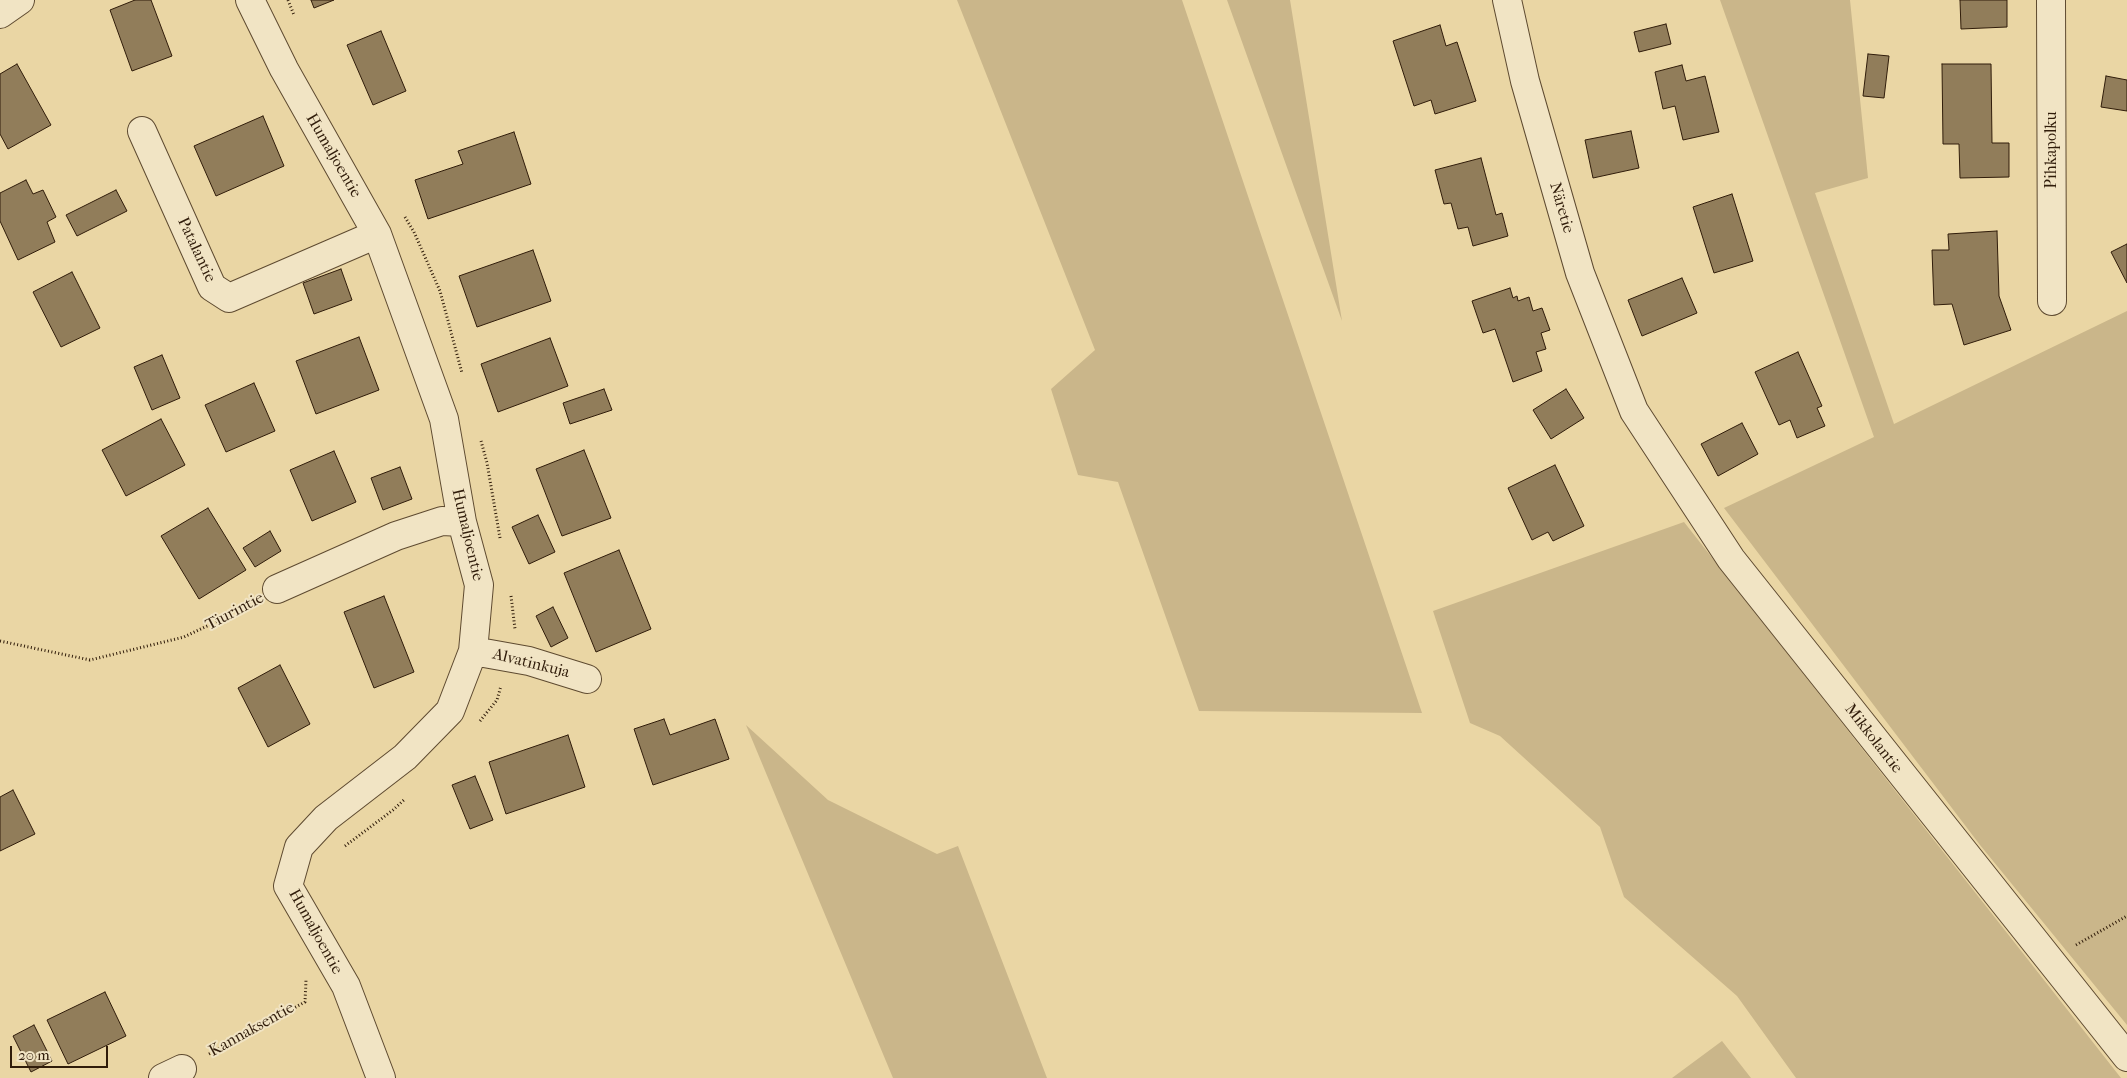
<!DOCTYPE html>
<html>
<head>
<meta charset="utf-8">
<style>
	body { margin:0 }
	#map { position:relative; width:2127px; height:1078px; overflow:hidden; background:#ead6a4; font-family:"IM FELL French Canon",serif }
	canvas { display:block }
	.scale { position:absolute; left:10px; top:1046px; width:98px; height:22px; box-sizing:border-box; border:2px solid #301c0a; border-top:0; padding-left:6px; font-size:15px; line-height:18px; white-space:nowrap; color:#301c0a; -webkit-text-stroke:4px #f1e4c4; paint-order:stroke }
</style>
</head>
<body>
<div id="map">
<canvas width="2127" height="1078"></canvas>
<div class="scale">20 m</div>
</div>
<script>
const ctx = document.querySelector('canvas').getContext('2d');
ctx.lineJoin = 'round';
function fillPath(path, color) { ctx.fillStyle = color; ctx.fill(path, 'evenodd'); }
const shape = rows => new Path2D(rows.map(r => 'M' + r).join(''));
function trace(path, color, width, dash) { ctx.strokeStyle = color; ctx.lineWidth = width; ctx.lineCap = dash ? 'butt' : 'round'; ctx.setLineDash(dash || []); ctx.stroke(path); }
function write(font, color, halo, rows, align = 'center') {
  ctx.font = font + ' "IM FELL French Canon",serif'; ctx.lineWidth = 4; ctx.setLineDash([]); ctx.textBaseline = 'middle'; ctx.strokeStyle = halo; ctx.fillStyle = color; for (const [text, x, y, turn = 0] of rows) {
    ctx.save(); ctx.translate(x, y); ctx.rotate((+turn || 0) * Math.PI / 180); ctx.textAlign = isNaN(turn) ? turn : align; if (halo) ctx.strokeText(text, 0, 0); ctx.fillText(text, 0, 0); ctx.restore();
  }
}
fillPath(shape([
	[957,0,1182,0,1422,713,1199,711,1118,482,1078,475,1051,389,1095,350],
	[1227,0,1290,0,1342,321],
	[1720,0,1850,0,1868,178,1815,193,1894,424,2127,311,2127,1025,1980,845,1724,508,1874,437],
	[1684,522,2121,1078,1796,1078,1737,996,1624,897,1600,827,1500,736,1470,723,1433,611],
	[746,725,828,800,937,854,958,846,1047,1078,893,1078],
	[1722,1041,1751,1078,1672,1078]
]), '#cab68a');
const building = shape([
	[135,0,151,0,172,56,132,71,110,10,135,0],
	[311,0,334,0,314,8,311,0],
	[1960,0,2007,0,2007,27,1961,29,1960,0],
	[1666,24,1671,44,1639,52,1634,32,1666,24],
	[1440,25,1446,46,1457,42,1476,101,1435,114,1431,100,1414,106,1393,41,1440,25],
	[381,31,406,91,373,105,347,45,381,31],
	[1868,54,1889,56,1884,98,1863,96,1868,54],
	[17,64,51,125,8,149,0,134,0,74,17,64],
	[1942,64,1991,64,1992,143,2009,143,2009,177,1960,178,1959,144,1943,144,1942,64],
	[1682,65,1686,81,1705,76,1719,132,1683,140,1675,106,1663,109,1655,72,1682,65],
	[2106,76,2127,80,2127,111,2101,107,2106,76],
	[263,116,284,166,216,196,194,146,263,116],
	[1631,131,1639,168,1593,178,1585,140,1631,131],
	[514,132,531,184,428,219,415,180,463,164,458,151,514,132],
	[1481,158,1496,215,1502,213,1508,236,1473,246,1468,227,1458,229,1451,203,1444,204,1435,170,1481,158],
	[26,180,33,194,43,190,56,217,47,222,55,242,18,260,0,221,0,193,26,180],
	[116,190,127,211,77,236,66,215,116,190],
	[1732,194,1753,261,1714,273,1693,207,1732,194],
	[1997,231,1999,296,2011,330,1964,345,1952,304,1934,305,1932,250,1949,250,1948,234,1997,231],
	[2127,244,2127,283,2111,252,2127,244],
	[533,250,551,301,477,327,459,276,533,250],
	[341,269,352,300,314,314,303,283,341,269],
	[72,272,100,328,61,347,33,292,72,272],
	[1682,278,1697,313,1642,336,1628,300,1682,278],
	[1510,288,1513,298,1517,296,1518,301,1529,297,1533,311,1542,308,1550,330,1541,333,1546,349,1536,352,1542,371,1513,382,1495,329,1483,333,1472,301,1510,288],
	[359,337,379,390,316,414,296,361,359,337],
	[550,338,568,386,498,412,481,364,550,338],
	[1798,352,1822,406,1817,408,1825,426,1797,438,1790,420,1779,425,1755,372,1798,352],
	[162,355,180,398,152,410,134,367,162,355],
	[254,383,275,431,226,452,205,405,254,383],
	[604,389,612,410,570,424,563,403,604,389],
	[1566,389,1584,418,1551,439,1533,410,1566,389],
	[161,419,185,465,126,496,102,450,161,419],
	[1742,423,1758,454,1718,476,1701,444,1742,423],
	[584,450,611,518,562,536,536,469,584,450],
	[334,451,356,502,312,521,290,470,334,451],
	[1555,465,1584,526,1553,541,1548,532,1532,540,1508,488,1555,465],
	[400,467,412,499,383,510,371,478,400,467],
	[208,508,246,570,199,599,161,536,208,508],
	[538,515,555,552,529,564,512,527,538,515],
	[270,531,281,551,255,567,243,548,270,531],
	[619,550,651,629,596,652,564,573,619,550],
	[384,596,414,672,374,688,344,612,384,596],
	[553,607,568,638,551,647,536,616,553,607],
	[280,665,310,724,268,747,238,688,280,665],
	[664,719,670,735,715,719,729,759,653,785,634,729,664,719],
	[568,735,585,787,506,814,489,762,568,735],
	[475,776,493,820,470,829,452,785,475,776],
	[13,790,35,834,0,851,0,797,13,790],
	[105,992,126,1036,68,1064,47,1020,105,992],
	[34,1025,52,1061,31,1072,13,1036,34,1025]
]);
fillPath(building, '#917d5a');
trace(building, '#301c0a', 1);
const minor = shape([
	[250,0,284,69,377,234,444,419,462,522,479,585,473,651,450,711,405,757,326,818,299,847,288,886,346,986,381,1078],
	[1507,0,1525,81,1580,273,1634,411,1731,559,2127,1057],
	[2051,0,2052,301],
	[0,14,20,0],
	[142,131,212,287,229,298,377,234],
	[277,589,396,536,442,521,462,522],
	[473,651,529,661,587,679],
	[163,1078,182,1069]
]);
trace(minor, '#5e4a30', 30);
trace(shape([
	[288,0,294,15],
	[405,217,414,232,440,291,462,373],
	[481,441,487,463,500,538],
	[511,596,515,629],
	[0,641,90,660,184,637,251,605],
	[480,721,497,700,501,686],
	[345,846,393,810,405,799],
	[2076,945,2127,916],
	[209,1054,305,1002,306,980]
]), '#301c0a', 3, [1, 2.5]);
trace(minor, '#f1e4c4', 28);
write('16px', '#301c0a', '#f1e4c4', [
	["Pihkapolku",2052,150,-90],
	["Humaljoentie",333,156,60],
	["Näretie",1561,208,74],
	["Patalantie",196,250,65],
	["Humaljoentie",467,535,77],
	["Tiurintie",235,612,-28],
	["Alvatinkuja",531,664,14],
	["Mikkolantie",1873,739,52],
	["Humaljoentie",315,932,61],
	["Kannaksentie",252,1030,-29]
]);
</script>
</body>
</html>
